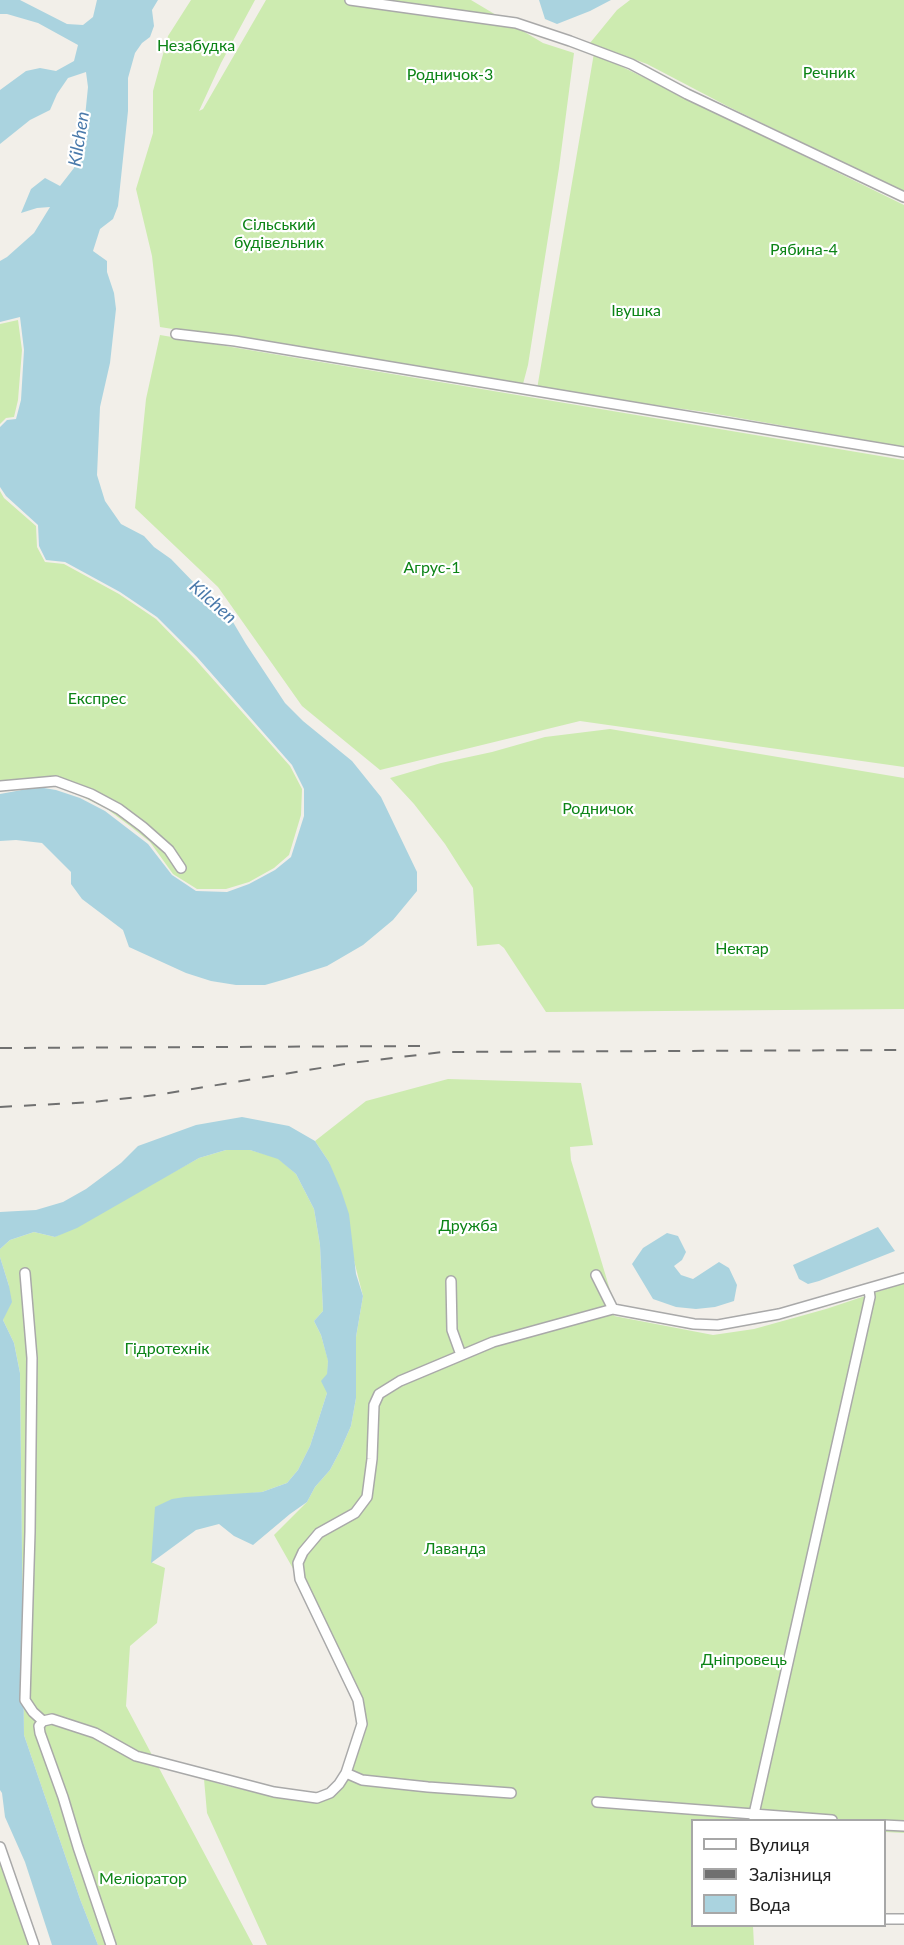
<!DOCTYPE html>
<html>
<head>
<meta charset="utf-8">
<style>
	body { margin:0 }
	#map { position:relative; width:904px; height:1945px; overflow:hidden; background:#f2efe9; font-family:Lato,sans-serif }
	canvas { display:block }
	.legend { position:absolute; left:691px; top:1819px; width:195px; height:108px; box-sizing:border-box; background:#fff; border:2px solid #a7a7a7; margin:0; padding:8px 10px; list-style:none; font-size:18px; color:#222 }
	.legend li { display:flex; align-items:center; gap:12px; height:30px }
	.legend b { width:30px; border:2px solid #a7a7a7 }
</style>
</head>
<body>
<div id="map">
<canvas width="904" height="1945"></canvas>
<ul class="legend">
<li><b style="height:8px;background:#fff"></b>Вулиця</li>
<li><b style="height:8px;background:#707070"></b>Залізниця</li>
<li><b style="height:16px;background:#aad3df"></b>Вода</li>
</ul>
</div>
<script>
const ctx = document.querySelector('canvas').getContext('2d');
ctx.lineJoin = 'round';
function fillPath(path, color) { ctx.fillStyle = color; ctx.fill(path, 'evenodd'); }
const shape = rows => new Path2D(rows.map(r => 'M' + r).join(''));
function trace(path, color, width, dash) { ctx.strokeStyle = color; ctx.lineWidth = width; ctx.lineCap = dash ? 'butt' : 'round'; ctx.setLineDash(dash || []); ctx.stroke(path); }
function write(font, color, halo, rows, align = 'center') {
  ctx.font = font + ' Lato,sans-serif'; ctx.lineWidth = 4.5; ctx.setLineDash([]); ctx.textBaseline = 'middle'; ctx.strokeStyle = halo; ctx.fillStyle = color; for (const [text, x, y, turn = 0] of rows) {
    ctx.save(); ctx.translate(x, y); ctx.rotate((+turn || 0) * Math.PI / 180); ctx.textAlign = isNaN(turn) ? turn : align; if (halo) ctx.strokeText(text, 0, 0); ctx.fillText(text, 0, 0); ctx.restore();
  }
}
fillPath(shape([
	[191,0,255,0,221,63,199,111,203,109,266,0,471,0,543,43,574,53,559,168,528,365,523,384,160,327,152,256,136,189,153,133,153,91,168,36],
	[630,0,904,0,904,192,729,107,647,64,590,43,617,10],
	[594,53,904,205,904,447,705,412,537,389],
	[18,320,22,350,18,400,14,417,6,418,0,424,0,324],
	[160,335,904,460,904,767,580,721,380,770,302,706,218,587,135,508,146,399],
	[0,491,4,498,36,526,37,547,45,562,64,564,119,594,156,619,195,659,290,766,302,789,301,815,289,855,274,868,249,882,226,889,197,889,173,874,150,842,130,826,107,809,81,796,57,787,38,784,0,791],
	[610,729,904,778,904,1009,546,1012,504,948,499,944,477,946,473,888,445,844,414,804,390,778,441,763,492,752,545,737],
	[448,1079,581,1083,593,1145,570,1147,571,1160,610,1290,616,1304,614,1316,713,1335,754,1329,826,1309,904,1283,904,1833,885,1832,884,1820,692,1820,692,1926,753,1926,754,1945,267,1945,207,1813,204,1779,223,1785,284,1799,321,1802,339,1792,354,1765,366,1730,364,1704,325,1625,274,1535,307,1502,315,1487,330,1470,340,1451,351,1426,356,1398,356,1337,363,1296,329,1162,315,1141,366,1101],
	[226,1150,250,1150,278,1158,296,1174,314,1209,320,1245,323,1311,314,1321,321,1335,328,1360,327,1393,310,1446,298,1470,287,1483,262,1492,243,1494,151,1562,165,1568,157,1623,130,1646,126,1706,253,1945,98,1945,80,1899,24,1735,20,1373,14,1343,3,1320,9,1286,0,1257,0,1249,10,1240,34,1232,55,1237,199,1158],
	[0,1856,30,1945,0,1945]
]), '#cdebb0');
fillPath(shape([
	[0,0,20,0,67,24,83,25,93,17,97,0,158,0,152,10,154,26,150,37,142,43,135,53,128,78,128,111,118,206,113,219,100,229,93,251,107,261,107,272,114,293,116,309,110,363,100,407,97,475,105,501,121,524,144,536,154,547,171,559,199,588,227,612,246,644,285,703,303,721,352,761,381,797,417,872,417,891,393,920,363,945,327,966,286,979,265,985,236,985,211,981,186,973,129,947,123,930,82,899,71,884,71,872,42,843,16,840,0,841,0,794,38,787,56,790,80,798,105,811,148,844,172,875,196,891,227,892,249,884,275,870,291,857,304,816,304,789,292,765,197,657,157,617,120,592,65,562,46,560,39,546,38,525,6,496,0,487,0,427,7,420,16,419,21,400,24,350,20,317,0,322,0,261,7,257,34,233,50,207,37,208,21,213,31,189,45,178,60,186,74,168,84,127,88,87,86,72,68,78,57,94,50,110,30,120,0,144,0,90,26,71,40,68,56,71,74,61,78,45,38,23,7,14,0,14],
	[539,0,611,0,590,11,557,24,545,19],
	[242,1117,289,1126,315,1141,329,1162,341,1190,349,1214,356,1274,363,1296,356,1337,356,1398,351,1426,340,1451,330,1470,315,1487,307,1502,290,1514,253,1545,234,1536,219,1524,196,1530,151,1563,155,1507,172,1499,185,1497,262,1492,287,1483,298,1470,310,1446,327,1393,321,1381,327,1374,328,1361,321,1335,314,1321,323,1311,320,1245,314,1209,296,1174,278,1159,250,1150,226,1150,199,1158,77,1228,55,1237,34,1232,10,1240,0,1249,0,1212,36,1210,63,1202,86,1189,121,1163,138,1146,196,1125],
	[878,1227,895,1251,819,1281,808,1284,799,1279,793,1265],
	[667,1233,678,1236,686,1252,682,1260,674,1266,681,1275,693,1279,719,1262,729,1268,737,1285,734,1301,715,1307,696,1309,676,1307,653,1299,632,1264,643,1248],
	[0,1257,9,1286,12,1302,3,1320,14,1343,20,1373,24,1735,80,1899,98,1945,52,1945,25,1862,5,1817,2,1793,0,1790]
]), '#aad3df');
const minor = shape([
	[350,0,516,23,570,41,631,64,687,94,904,197],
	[176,334,235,341,904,452],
	[0,786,56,781,91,794,119,809,143,827,169,850,181,868],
	[25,1273,32,1358,30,1532,25,1700,33,1712,43,1721],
	[596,1275,613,1309],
	[451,1281,452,1330,461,1355],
	[43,1721,52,1719,95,1733,136,1756,274,1792,317,1798,330,1793,339,1784,346,1773,362,1724,358,1700,300,1579,298,1563,303,1552,319,1533,355,1513,367,1497,372,1459,374,1405,379,1394,400,1381,493,1342,613,1309,694,1324,718,1325,779,1314,904,1278],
	[43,1721,39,1726,40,1733,63,1797,78,1847,111,1945],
	[346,1773,362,1780,428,1787,511,1793],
	[597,1802,832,1820],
	[754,1820,754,1814,870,1297,869,1290],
	[884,1825,904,1826],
	[0,1847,34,1945],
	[884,1919,904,1919]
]);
trace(minor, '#a9a9a9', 12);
trace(minor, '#fff', 9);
trace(shape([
	[0,1048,427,1046],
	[0,1107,93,1102,156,1095,351,1063,443,1052,904,1050]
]), '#707070', 2, [12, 12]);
write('16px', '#0c8416', '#fff', [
	["Незабудка",196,46],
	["Речник",829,73],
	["Родничок-3",450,75],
	["Сільський",279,225],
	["будівельник",279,243],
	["Рябина-4",804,250],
	["Івушка",636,311],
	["Агрус-1",432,568],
	["Експрес",97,699],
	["Родничок",598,809],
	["Нектар",742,949],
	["Дружба",468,1226],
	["Гідротехнік",167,1349],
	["Лаванда",455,1549],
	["Дніпровець",744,1660],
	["Меліоратор",143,1879]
]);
write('italic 18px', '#4a7aab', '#fff', [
	["Kilchen",79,139,-81],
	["Kilchen",213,602,41]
]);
</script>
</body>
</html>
